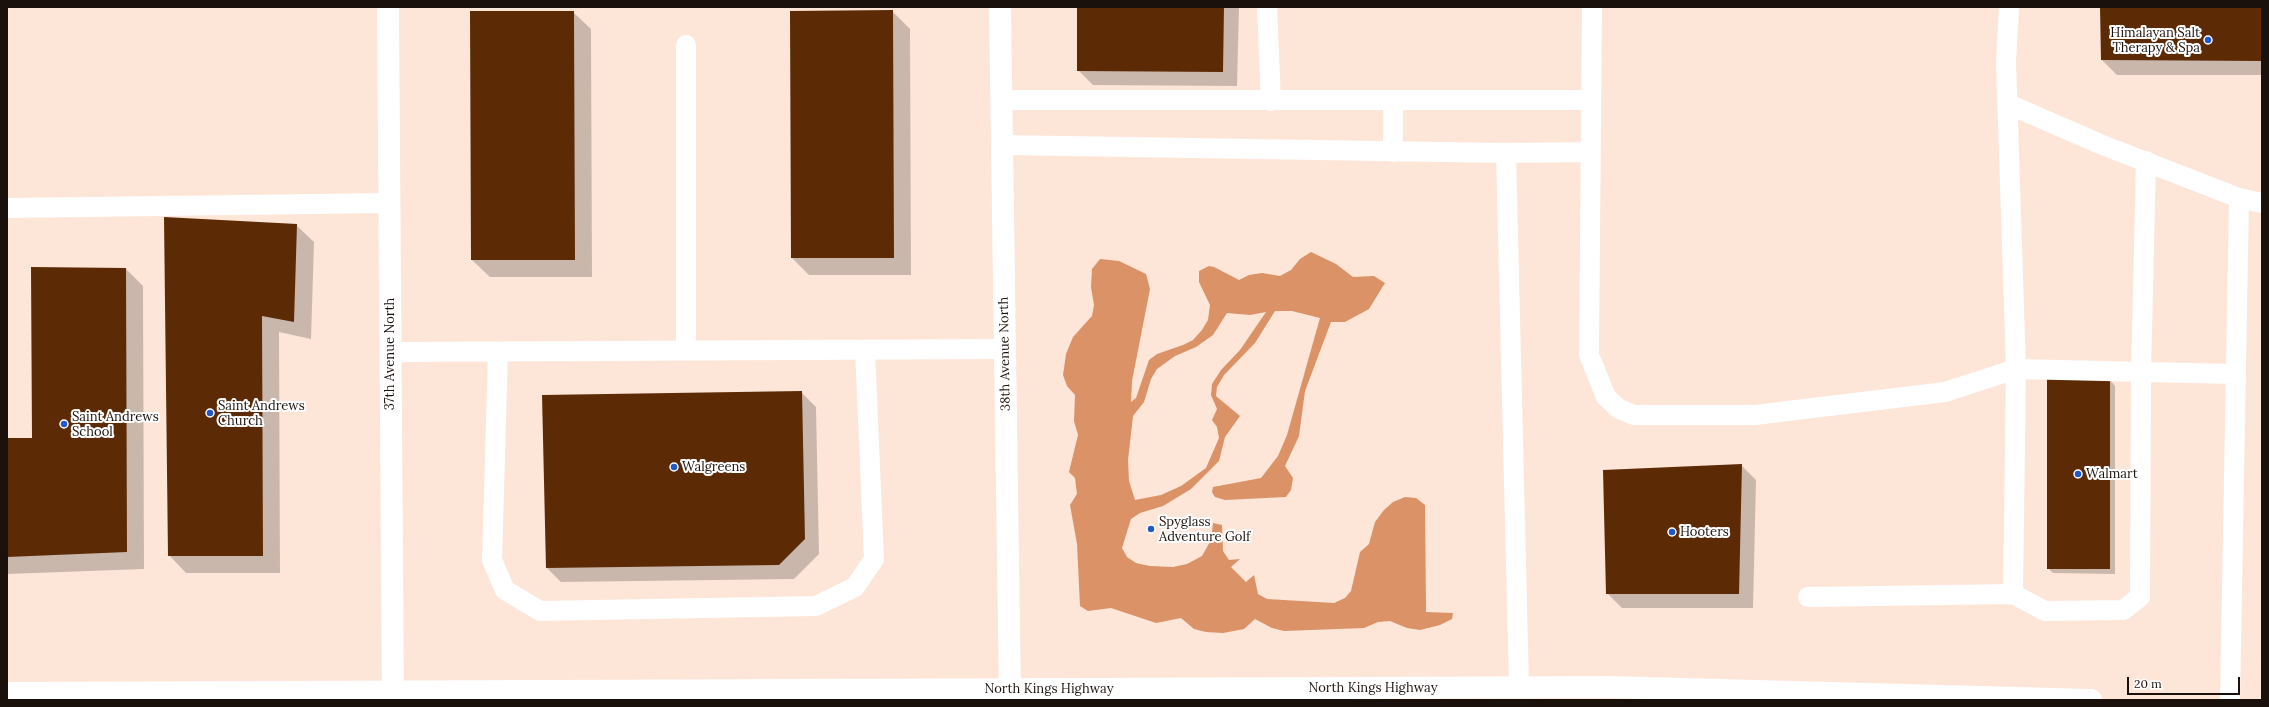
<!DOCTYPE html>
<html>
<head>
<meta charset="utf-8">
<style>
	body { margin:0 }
	#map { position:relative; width:2269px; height:707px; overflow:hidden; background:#fde5d8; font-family:Lora,serif }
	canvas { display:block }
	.frame { position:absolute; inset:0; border:8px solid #1b110c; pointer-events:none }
	.scale { position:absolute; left:2127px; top:677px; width:113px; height:18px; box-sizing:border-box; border:2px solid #1b110c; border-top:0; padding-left:5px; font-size:12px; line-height:14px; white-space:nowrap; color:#1b110c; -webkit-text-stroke:3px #fff; paint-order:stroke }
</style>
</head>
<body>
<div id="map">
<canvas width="2269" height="707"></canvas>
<div class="frame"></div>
<div class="scale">20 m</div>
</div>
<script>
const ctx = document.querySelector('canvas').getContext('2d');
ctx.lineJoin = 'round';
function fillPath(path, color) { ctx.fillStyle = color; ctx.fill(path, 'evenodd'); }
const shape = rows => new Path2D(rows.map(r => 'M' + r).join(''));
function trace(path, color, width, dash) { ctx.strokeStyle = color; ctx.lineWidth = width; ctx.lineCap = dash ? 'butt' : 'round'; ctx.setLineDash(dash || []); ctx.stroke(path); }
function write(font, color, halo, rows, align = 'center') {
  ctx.font = font + ' Lora,serif'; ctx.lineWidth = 4; ctx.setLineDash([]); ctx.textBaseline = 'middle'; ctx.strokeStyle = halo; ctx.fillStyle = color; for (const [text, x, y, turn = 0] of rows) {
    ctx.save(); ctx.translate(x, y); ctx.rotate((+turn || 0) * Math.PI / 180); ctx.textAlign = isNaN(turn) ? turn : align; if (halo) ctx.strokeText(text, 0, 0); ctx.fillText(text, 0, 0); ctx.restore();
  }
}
fillPath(shape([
	[1311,252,1336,264,1353,277,1374,276,1385,283,1369,309,1345,322,1331,322,1305,391,1299,436,1285,466,1293,478,1291,490,1286,497,1225,500,1215,497,1212,492,1213,487,1261,478,1278,456,1287,435,1320,318,1292,311,1275,311,1255,343,1224,375,1217,387,1216,396,1240,416,1225,437,1219,461,1191,489,1163,506,1140,513,1131,519,1122,548,1127,557,1136,563,1150,566,1173,567,1187,564,1202,556,1211,540,1213,523,1222,525,1223,551,1229,560,1240,559,1231,567,1246,582,1254,575,1258,594,1267,599,1334,603,1345,598,1351,591,1360,552,1369,544,1375,522,1384,510,1393,502,1405,497,1416,498,1425,505,1426,612,1453,613,1452,619,1440,625,1420,630,1407,628,1390,621,1378,622,1364,628,1284,631,1272,628,1255,619,1244,629,1223,633,1206,632,1194,629,1181,618,1156,623,1111,608,1088,611,1080,606,1077,544,1070,505,1077,494,1075,478,1069,472,1078,435,1074,421,1075,395,1067,386,1063,375,1066,354,1073,337,1092,316,1094,305,1091,287,1092,269,1100,259,1119,261,1146,274,1150,289,1132,381,1131,402,1136,398,1149,360,1157,354,1183,345,1193,340,1202,330,1208,320,1210,305,1199,282,1199,271,1209,266,1214,267,1239,280,1249,275,1262,273,1280,276,1291,270,1300,259],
	[1266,312,1240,350,1221,370,1212,384,1211,395,1217,409,1212,420,1217,427,1219,438,1206,468,1181,486,1161,495,1135,500,1129,481,1128,460,1133,416,1144,402,1151,379,1157,369,1175,356,1196,347,1213,335,1227,313,1250,315]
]), '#da9266');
fillPath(shape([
	[1078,7,1239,7,1237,86,1093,85,1078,70],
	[2101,7,2262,7,2262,75,2117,75,2102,60],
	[892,11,910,29,911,275,809,275,792,258],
	[573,12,591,29,592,277,490,277,472,260],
	[296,225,314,242,311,339,279,332,280,573,186,573,169,555],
	[126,269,143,286,144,569,7,574,7,439,33,439],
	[2110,380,2115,386,2115,574,2053,573,2048,568],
	[801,392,816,407,819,554,794,579,561,582,547,568],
	[1741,465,1756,480,1753,608,1622,608,1607,593]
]), '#0003');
fillPath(shape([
	[1077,7,1224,7,1223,72,1077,71],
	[2100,7,2262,7,2262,61,2101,60],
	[893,10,894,258,791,258,790,11],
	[470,11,574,11,575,260,471,260],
	[164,217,297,224,294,322,262,316,263,556,168,556],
	[31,267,126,268,127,552,7,557,7,438,32,438],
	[2047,379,2110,379,2110,569,2047,569],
	[802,391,805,539,779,565,546,568,542,395],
	[1742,464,1739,594,1606,594,1603,470]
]), '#5c2b06');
trace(shape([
	[1267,7,1271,101],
	[1592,7,1589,355,1606,397,1619,409,1634,415,1755,415,1945,392,2016,369,2235,374],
	[2009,7,2006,61,2016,369,2013,594],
	[686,45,686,350],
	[1001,100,1591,100],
	[1393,100,1393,152],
	[2008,104,2100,144,2239,198,2262,203],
	[1002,145,1506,153,1591,152],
	[1506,153,1519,687],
	[7,208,389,203],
	[390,352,1005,349],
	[498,352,492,560,505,590,540,611,816,606,855,587,874,559,865,350],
	[1808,597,2013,594,2045,611,2123,610,2140,597,2141,372,2146,161],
	[2230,700,2239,198]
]), '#fff', 20);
trace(shape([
	[388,7,393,700]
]), '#fff', 22);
trace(shape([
	[1000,7,1010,700]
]), '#fff', 22);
trace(shape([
	[7,693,1608,687,2091,700]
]), '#fff', 22);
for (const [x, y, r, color] of [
	[2208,40,4,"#215ac7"],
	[210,413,4,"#215ac7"],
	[64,424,4,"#215ac7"],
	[674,467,4,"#215ac7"],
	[2078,474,4,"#215ac7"],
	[1151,529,4,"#215ac7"],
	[1672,532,4,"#215ac7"]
]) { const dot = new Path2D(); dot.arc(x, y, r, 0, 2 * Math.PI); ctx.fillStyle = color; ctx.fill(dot); trace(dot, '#fff', 1.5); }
write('13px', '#1b110c', '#fff', [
	["Himalayan Salt",2200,33,"right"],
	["Therapy & Spa",2200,48,"right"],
	["Saint Andrews",218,406],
	["Church",218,421],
	["Saint Andrews",72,417],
	["School",72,432],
	["Walgreens",682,467],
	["Walmart",2086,474],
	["Spyglass",1159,522],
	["Adventure Golf",1159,537],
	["Hooters",1680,532]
], 'left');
write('13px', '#1b110c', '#fff', [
	["37th Avenue North",390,354,-90],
	["38th Avenue North",1005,354,-91],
	["North Kings Highway",1373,688],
	["North Kings Highway",1049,689]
]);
</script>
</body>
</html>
